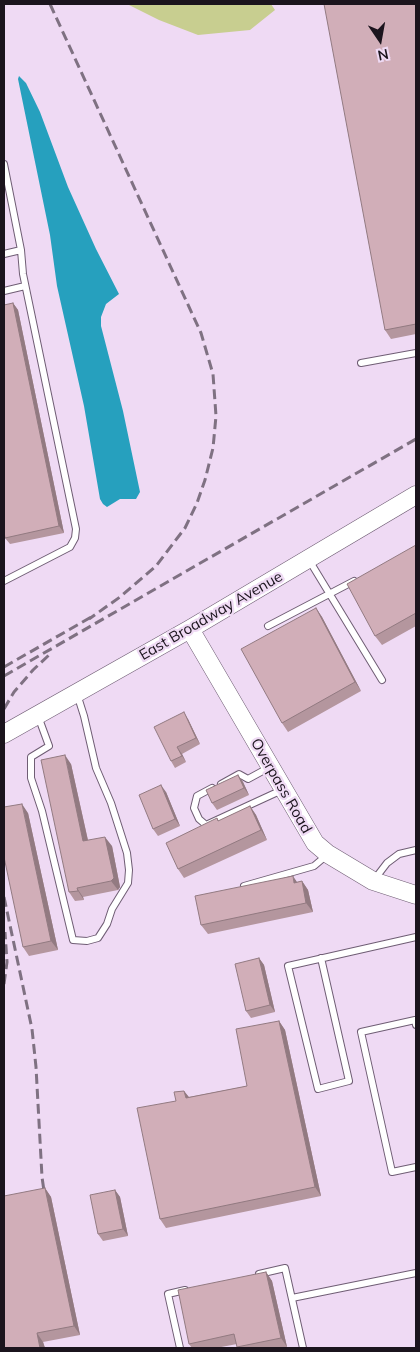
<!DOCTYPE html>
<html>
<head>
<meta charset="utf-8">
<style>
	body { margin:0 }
	#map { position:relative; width:420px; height:1352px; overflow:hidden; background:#efdaf4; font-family:Mulish,sans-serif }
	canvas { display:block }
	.frame { position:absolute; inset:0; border:5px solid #1b141d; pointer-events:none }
	.north { position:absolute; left:355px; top:15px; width:50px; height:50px; -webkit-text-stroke:4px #efdaf4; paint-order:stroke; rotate:168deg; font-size:14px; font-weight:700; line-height:20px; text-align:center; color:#1b141d }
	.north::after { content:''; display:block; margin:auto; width:18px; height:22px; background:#1b141d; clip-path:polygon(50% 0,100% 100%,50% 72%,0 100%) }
</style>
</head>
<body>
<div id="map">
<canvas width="420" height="1352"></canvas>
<div class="frame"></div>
<div class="north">N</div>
</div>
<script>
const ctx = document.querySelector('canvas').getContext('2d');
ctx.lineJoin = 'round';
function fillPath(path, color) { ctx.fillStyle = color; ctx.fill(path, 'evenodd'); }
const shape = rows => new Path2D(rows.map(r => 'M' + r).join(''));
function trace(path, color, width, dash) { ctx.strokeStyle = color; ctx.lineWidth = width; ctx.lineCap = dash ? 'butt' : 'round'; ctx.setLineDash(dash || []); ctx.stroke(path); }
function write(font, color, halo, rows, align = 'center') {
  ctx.font = font + ' Mulish,sans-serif'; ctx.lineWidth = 4.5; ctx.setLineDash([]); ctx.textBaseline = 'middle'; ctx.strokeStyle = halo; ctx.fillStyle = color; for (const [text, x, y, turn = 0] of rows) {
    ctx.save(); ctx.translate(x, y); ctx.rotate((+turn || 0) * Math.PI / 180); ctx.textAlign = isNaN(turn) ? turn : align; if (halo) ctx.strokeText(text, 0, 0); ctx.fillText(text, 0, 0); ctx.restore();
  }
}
fillPath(shape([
	[127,4,271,4,275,10,250,30,198,35,159,20]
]), '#c8ce90');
fillPath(shape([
	[19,76,26,83,40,112,68,187,96,249,119,294,106,304,101,317,101,326,123,411,140,492,136,499,120,499,107,507,103,504,100,499,84,406,57,286,50,235,18,79]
]), '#26a0be');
const lane = shape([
	[4,164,21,250,23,274,76,529,75,538,70,547,4,581],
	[4,254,21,250],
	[4,291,25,286],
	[361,363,416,353],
	[309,560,382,680],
	[268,626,354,581],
	[38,716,49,746,31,757,31,778,42,811,73,940,87,941,98,938,107,924,112,909,128,883,129,870,127,853,111,803,96,768,84,716,77,694],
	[221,784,239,774,248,779,270,767],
	[212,788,197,796,194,808,199,819,206,825,282,790],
	[374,880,387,863,399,854,416,850],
	[244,886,314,866,327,855],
	[321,958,349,1081,318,1089,288,966,416,937],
	[416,1025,415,1020,361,1032,392,1172,416,1167],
	[259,1274,285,1268,303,1348],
	[292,1298,416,1273],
	[180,1348,168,1294,185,1290]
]);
const secondary = shape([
	[190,629,315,843,328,854,373,881,416,895],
	[4,734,190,629,416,495]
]);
trace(lane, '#6f5d74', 8);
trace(secondary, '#6f5d74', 19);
trace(lane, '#fff', 6);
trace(secondary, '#fff', 18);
trace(shape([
	[50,4,201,333,213,374,216,416,213,448,205,480,197,503,185,528,156,566,120,597,89,619],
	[4,667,93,616],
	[4,676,416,439],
	[4,709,14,692,33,670,49,655],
	[4,897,32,1029,36,1067,42,1177,45,1198],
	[4,984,7,962,5,932]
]), '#7f7182', 3, [10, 5]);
fillPath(shape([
	[416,4,416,334,391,339,385,330],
	[13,303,18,310,64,533,10,544,5,538],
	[416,545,416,626,382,645,375,636],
	[316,608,322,617,361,691,288,732,282,723],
	[188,719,200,744,182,754,186,762,175,768,171,761],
	[71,764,88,840,112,846,120,887,118,890,83,897,84,900,75,901,69,892],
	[238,775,243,782,249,795,217,810,212,803],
	[166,792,180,826,158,836,153,829],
	[250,806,256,815,267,840,184,878,178,869,217,818,219,821],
	[28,813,58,950,29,956,23,947],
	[302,881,308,890,313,912,208,934,201,925,297,882],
	[259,958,264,965,275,1012,251,1018,246,1011],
	[279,1021,285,1030,321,1196,166,1228,160,1219,176,1101,184,1091,189,1097,247,1086],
	[45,1188,51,1197,80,1335,43,1342,45,1348,4,1348],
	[115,1190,120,1197,128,1236,103,1241,98,1234],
	[266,1272,272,1281,287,1347,281,1348,238,1348,237,1344,216,1348,192,1348,189,1344]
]), '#b4969e');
fillPath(shape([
	[13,303,18,310,64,533,59,526],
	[316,608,322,617,361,691,355,682],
	[184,712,188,719,200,744,196,738],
	[177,747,182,754,186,762,182,756],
	[65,755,71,764,90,850,83,841],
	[238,775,243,782,249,795,244,788],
	[161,785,166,792,180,826,175,819],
	[22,804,28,813,58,950,51,941],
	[250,806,256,815,267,840,261,830],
	[105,837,112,846,120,887,118,890,111,881],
	[293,876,299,885,294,883],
	[302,881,308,890,313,912,306,903],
	[77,888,83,897,84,900,78,891],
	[259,958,264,965,275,1012,270,1005],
	[279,1021,285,1030,321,1196,315,1187],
	[184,1091,191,1100,186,1098],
	[45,1188,51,1197,80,1335,74,1326],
	[115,1190,120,1197,128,1236,123,1229],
	[266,1272,272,1281,287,1347,281,1338],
	[37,1333,43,1342,45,1348,40,1348]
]), '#927a81');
const building = shape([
	[324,4,416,4,416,324,385,330,324,4],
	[13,303,59,526,5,538,4,532,4,305,13,303],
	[416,545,416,613,375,636,347,584,416,545],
	[316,608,355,682,282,723,241,649,316,608],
	[184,712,196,738,177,747,182,756,171,761,154,727,184,712],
	[65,755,83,841,105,837,114,878,111,881,77,888,78,891,69,892,41,760,65,755],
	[238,775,244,788,212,803,206,790,238,775],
	[161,785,175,819,153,829,139,795,161,785],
	[22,804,51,941,23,947,4,857,4,807,22,804],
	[250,806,261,830,178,869,166,843,217,818,218,821,250,806],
	[293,876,294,883,302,881,306,903,201,925,195,896,293,876],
	[259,958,270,1005,246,1011,235,964,259,958],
	[279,1021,315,1187,160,1219,137,1108,176,1101,174,1092,184,1091,186,1098,247,1086,236,1029,279,1021],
	[45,1188,74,1326,37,1333,40,1348,4,1348,4,1196,45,1188],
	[115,1190,123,1229,98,1234,90,1195,115,1190],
	[266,1272,281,1338,237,1347,234,1334,189,1344,178,1290,266,1272]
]);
fillPath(building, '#d1aeb8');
trace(building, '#927a81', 1);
write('15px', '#1b141d', '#efdaf4', [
	["East Broadway Avenue",211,616,-30],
	["Overpass Road",281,786,60]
]);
</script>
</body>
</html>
